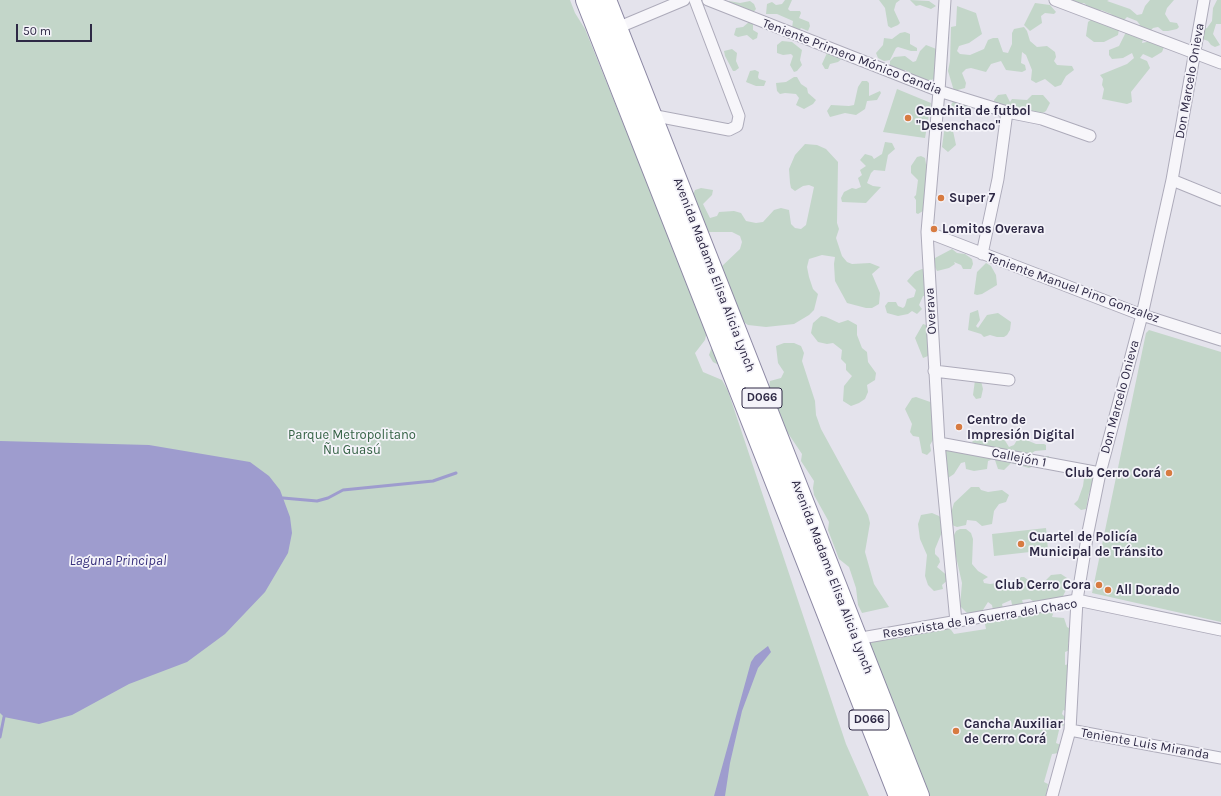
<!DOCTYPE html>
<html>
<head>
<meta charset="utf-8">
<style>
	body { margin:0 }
	#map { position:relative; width:1221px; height:796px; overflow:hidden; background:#e4e3ec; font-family:Karla,sans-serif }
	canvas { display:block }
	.scale { position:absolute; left:16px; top:24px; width:76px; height:18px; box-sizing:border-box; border:2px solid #2e2945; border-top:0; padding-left:5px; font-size:12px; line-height:14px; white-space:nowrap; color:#2e2945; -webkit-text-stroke:3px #f4f3f9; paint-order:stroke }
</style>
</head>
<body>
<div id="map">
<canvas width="1221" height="796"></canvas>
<div class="scale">50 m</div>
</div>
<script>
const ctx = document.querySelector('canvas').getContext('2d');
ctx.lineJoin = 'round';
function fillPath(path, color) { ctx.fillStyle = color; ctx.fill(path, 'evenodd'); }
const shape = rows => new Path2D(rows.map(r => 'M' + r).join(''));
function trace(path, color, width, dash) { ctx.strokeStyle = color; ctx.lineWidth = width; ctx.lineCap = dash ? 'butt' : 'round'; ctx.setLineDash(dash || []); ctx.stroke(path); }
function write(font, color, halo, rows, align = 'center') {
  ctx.font = font + ' Karla,sans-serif'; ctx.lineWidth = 3.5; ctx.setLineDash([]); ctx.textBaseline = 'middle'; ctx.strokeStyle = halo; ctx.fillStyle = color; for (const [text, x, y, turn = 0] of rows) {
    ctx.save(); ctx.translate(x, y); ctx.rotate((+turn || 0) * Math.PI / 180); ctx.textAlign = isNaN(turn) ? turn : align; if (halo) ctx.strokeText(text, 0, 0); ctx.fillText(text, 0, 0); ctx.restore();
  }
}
fillPath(shape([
	[0,0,570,0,575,13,585,29,707,331,705,340,695,353,703,372,722,380,728,391,846,744,869,796,0,796],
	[785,0,792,0,788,9,790,11,800,11,801,13,799,18,809,22,810,26,808,31,801,28,799,30,792,28,793,21,777,14,766,14,767,4,772,2,776,5,782,4],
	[879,0,900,0,896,3,894,10,900,23,898,25,891,28,888,26,885,8],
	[910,0,929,1,936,6,931,9,920,5,916,6],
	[1070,0,1109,0,1107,1,1130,9,1137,15,1142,14,1145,6,1150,0,1174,0,1167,8,1165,14,1170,22,1177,23,1179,27,1177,29,1168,31,1163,31,1158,27,1153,28,1143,39,1142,43,1151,41,1164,47,1162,52,1152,58,1143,54,1140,58,1147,61,1150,68,1131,92,1132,102,1127,104,1102,99,1104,89,1102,85,1103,79,1100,75,1127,64,1134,58,1132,53,1123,58,1112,59,1109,55,1109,50,1119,46,1126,32,1140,25,1137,21,1127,17,1120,24,1118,35,1104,42,1094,42,1086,36,1088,22,1093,18,1112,16,1111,14,1101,10,1097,14,1084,3,1078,4],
	[1217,0,1221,0,1221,24,1216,24,1213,34,1220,45,1215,47,1211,45,1208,41,1200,38,1203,29,1207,28,1212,21,1213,8],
	[729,1,740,3,750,1,754,4,756,9,752,14,725,4],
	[1035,3,1050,5,1056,12,1054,14,1045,13,1041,16,1042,23,1030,31,1024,25],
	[957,6,976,13,982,34,969,43,959,46,957,51,960,54,970,55,984,49,988,40,993,38,998,38,1003,52,1008,53,1012,44,1012,33,1014,29,1024,27,1027,31,1030,41,1037,47,1047,46,1055,52,1056,57,1054,61,1057,65,1072,66,1074,70,1066,76,1061,85,1055,87,1045,79,1036,83,1031,80,1032,70,1026,55,1022,52,1021,63,1025,65,1026,70,1022,72,1006,70,1001,61,991,64,986,72,971,68,966,69,962,73,966,83,965,88,954,91,948,71,950,61,951,27,956,26],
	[749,22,753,23,753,30,758,33,757,38,753,40,747,35,738,37,734,35,736,28,743,27],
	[905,32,910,34,910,44,917,48,917,51,911,51,898,47,896,48,890,60,884,61,878,58,876,53,883,45,884,38,892,39,900,33],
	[782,41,792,42,802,50,800,60,802,65,797,71,794,72,790,65,793,56,791,54,783,55,777,53,777,45],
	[926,45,939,50,938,78,927,81,907,75,906,70,900,71,890,66,890,61,894,57,905,56,913,62,916,61,920,51],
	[732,49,737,53,736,61,739,68,735,71,733,71,725,56,724,51],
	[827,53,830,53,844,57,838,62,830,64,828,69,825,69,822,64],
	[755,70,759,72,758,77,759,79,766,81,764,86,756,86,746,82,750,71],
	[794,77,797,77,801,84,807,88,808,93,816,100,813,104,804,109,796,105,799,98,796,94,785,93,780,94,777,91,776,83,786,82],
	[862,81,867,81,869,83,869,96,880,91,881,93,877,100,867,101,865,109,856,115,845,113,830,117,827,111,831,105,849,106,854,105,858,87],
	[897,89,931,103,925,138,883,132],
	[1006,94,1010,102,1012,99,1027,100,1032,95,1043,95,1050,103,1046,111,1041,114,1015,113,1012,107,994,104,994,100,998,95],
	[954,100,973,106,972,109,969,113,964,114,951,105],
	[946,128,953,131,956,145,948,152,942,147,944,132],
	[885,142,892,143,895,149,888,155,885,171,874,170,871,173,867,183,873,186,881,187,866,203,842,202,841,198,844,192,852,188,856,189,861,187,858,178,862,175,860,170,866,166,860,160,865,154,872,156,874,159,882,154],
	[805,144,817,145,826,149,838,162,837,223,839,229,836,238,842,256,847,262,852,264,870,263,880,267,872,274,880,293,879,304,872,308,866,308,847,303,835,281,834,264,835,257,822,255,809,259,807,267,809,277,813,289,818,294,814,310,809,315,794,324,766,327,748,325,742,321,720,268,740,249,742,242,740,236,732,232,705,232,693,195,695,190,701,188,713,190,712,195,703,204,710,218,717,216,719,212,734,211,741,213,746,221,756,223,763,222,774,210,781,208,789,210,791,224,795,228,801,229,806,225,814,187,809,185,803,186,795,191,791,188,790,183,789,169,795,155],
	[921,156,925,158,926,164,928,166,927,201,923,211,918,214,916,213,916,200,914,197,916,195,918,180,911,173,911,166,917,157],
	[952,249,957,253,965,254,972,259,973,264,971,269,963,269,961,265,954,262,955,264,949,268,937,271,934,265,935,258],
	[986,263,991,266,996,275,997,285,982,294,977,295,974,294,977,272],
	[922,269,927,270,928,296,923,296,919,305,922,309,917,314,912,311,908,314,898,316,887,313,885,306,888,302,896,302,898,306,903,308,905,306,907,299,914,297,916,290,907,281,915,272],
	[978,310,980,320,976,326,978,328,987,315,998,313,1011,322,1010,330,1007,335,1004,337,997,337,990,335,984,337,981,334,968,330,970,313],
	[821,316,826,317,839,323,848,320,857,325,857,335,862,348,867,352,868,362,876,373,875,380,867,385,868,392,865,399,859,403,851,406,843,401,844,386,852,376,846,370,846,364,841,359,842,350,833,343,827,344,818,342,811,333,813,323],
	[923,324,929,326,928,356,923,358,915,338],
	[1149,330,1221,352,1221,622,1092,593,1146,333],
	[784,343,794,343,801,346,804,353,802,361,815,401,816,415,821,429,868,515,870,523,865,552,874,584,889,607,862,613,858,605,856,588,849,567,839,559,828,530,829,522,814,495,813,488,814,481,801,461,802,454,767,402,770,381,781,378,784,372,778,363,776,346],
	[713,344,721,366,713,362,709,355],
	[975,380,981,381,983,389,981,398,976,399,973,395],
	[916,397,936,404,934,438,930,445,931,451,927,455,922,453,919,437,913,436,910,432,912,424,905,409,912,398],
	[989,435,1004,439,1009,447,1014,445,1017,440,1024,439,1036,444,1044,444,1046,445,1046,450,1035,451,1029,455,1032,460,1041,456,1049,456,1048,461,1029,468,1011,463,1004,470,998,469,995,460,993,459,988,461,987,469,974,471,966,469,965,462,961,463,954,474,939,484,937,482,936,475,946,458,946,450,972,444,973,439,985,438],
	[1094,469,1092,489,1089,493,1086,509,1081,510,1074,504,1078,500,1083,486,1085,471],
	[971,487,979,487,981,490,988,492,1002,490,1009,495,1006,502,999,504,994,511,992,524,982,526,976,521,967,520,966,525,957,527,952,525,951,513,954,503],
	[932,513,939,516,943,521,942,532,935,549,935,554,939,558,940,562,937,567,950,578,942,585,943,589,934,591,928,585,925,576,927,555,920,539,918,524,921,515],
	[1046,528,1048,550,994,556,992,534],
	[960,529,966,529,971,533,973,539,972,564,978,571,988,577,983,580,984,583,990,584,1004,582,1013,585,1021,577,1024,577,1031,582,1040,583,1045,581,1051,575,1061,574,1067,578,1068,581,1068,586,1063,596,1037,604,1030,599,1022,600,1023,603,1013,609,1011,600,1002,604,1003,608,993,610,992,605,988,602,981,613,969,615,960,606,962,583,952,539,956,531],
	[1049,610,1053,614,1052,617,1064,618,1067,627,1071,629,1070,641,1068,643,1070,650,1065,652,1065,665,1069,664,1078,702,1068,712,1063,710,1062,714,1066,718,1066,725,1060,726,1056,743,1061,745,1059,753,1052,754,1044,782,1048,784,1046,796,929,796,893,701,890,699,880,670,867,645,876,640,894,636,898,639,920,632,949,627,954,634,986,629,985,624,991,620,999,622,1011,617,1022,615,1029,616,1039,611]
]), '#c3d6c9');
fillPath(shape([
	[0,441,149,445,250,462,269,476,280,490,290,517,292,533,288,553,265,592,225,634,187,662,129,684,72,715,39,724,4,717,0,713],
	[768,646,771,652,758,668,742,711,730,763,725,796,714,796,751,662,755,656]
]), '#9e9cce');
trace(shape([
	[283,498,317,501,328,498,343,490,433,481,456,473],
	[0,737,4,717]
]), '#9e9cce', 3);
const street = shape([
	[708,0,939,91,1007,112,1042,119,1090,136],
	[945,0,939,91,927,232,939,443,956,622],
	[1055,0,1221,63],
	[617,28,684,0],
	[651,115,729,130,737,126,739,116,695,0],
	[1172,180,1221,200],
	[927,232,1142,315,1221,340],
	[982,254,998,179,1007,112],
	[934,371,1009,380],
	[939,443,1100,473],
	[856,639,1077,600,1221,630],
	[1070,730,1221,758],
	[1052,796,1070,730,1077,600,1088,532,1100,473,1142,315,1172,180,1204,0]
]);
const highway = shape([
	[586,0,899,796],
	[606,0,919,796]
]);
trace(street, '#adabba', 13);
trace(highway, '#8d89a4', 22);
trace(street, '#f7f6fa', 11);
trace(highway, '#fff', 20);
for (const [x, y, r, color] of [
	[908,118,4,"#d77b41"],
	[941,198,4,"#d77b41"],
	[934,229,4,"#d77b41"],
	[959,427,4,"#d77b41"],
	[1169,473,4,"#d77b41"],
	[1021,544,4,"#d77b41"],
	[1099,585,4,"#d77b41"],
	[1108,590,4,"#d77b41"],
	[956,731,4,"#d77b41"]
]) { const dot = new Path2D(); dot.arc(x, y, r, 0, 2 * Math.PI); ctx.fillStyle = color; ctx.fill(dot); trace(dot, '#f4f3f9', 1.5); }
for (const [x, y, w] of [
	[762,398,40],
	[869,720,40]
]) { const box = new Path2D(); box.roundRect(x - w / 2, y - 10, w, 20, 3); ctx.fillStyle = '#f4f3f9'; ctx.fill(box); trace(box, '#2e2945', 1); }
write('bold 12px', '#2e2945', null, [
	["D066",762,398],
	["D066",869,720]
]);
write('13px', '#2e2945', '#f4f3f9', [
	["Teniente Primero Mónico Candia",852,57,21],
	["Don Marcelo Onieva",1190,81,-80],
	["Avenida Madame Elisa Alicia Lynch",714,275,69],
	["Teniente Manuel Pino Gonzalez",1073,288,20],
	["Overava",931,311,-93],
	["Don Marcelo Onieva",1120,397,-75],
	["Callejón 1",1019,458,11],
	["Avenida Madame Elisa Alicia Lynch",832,577,69],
	["Reservista de la Guerra del Chaco",980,619,-9],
	["Teniente Luis Miranda",1145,744,10]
]);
write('bold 13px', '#2e2945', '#f4f3f9', [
	["Canchita de futbol",916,111],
	["\"Desenchaco\"",916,126],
	["Super 7",949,198],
	["Lomitos Overava",942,229],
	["Centro de",967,420],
	["Impresión Digital",967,435],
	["Club Cerro Corá",1161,473,"right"],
	["Cuartel de Policía",1029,537],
	["Municipal de Tránsito",1029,552],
	["Club Cerro Cora",1091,585,"right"],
	["All Dorado",1116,590],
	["Cancha Auxiliar",964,724],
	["de Cerro Corá",964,739]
], 'left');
write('13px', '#356245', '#f4f3f9', [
	["Parque Metropolitano",352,435],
	["Ñu Guasú",352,450]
]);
write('italic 14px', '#37307c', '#f4f3f9', [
	["Laguna Principal",118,561]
]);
</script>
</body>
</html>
